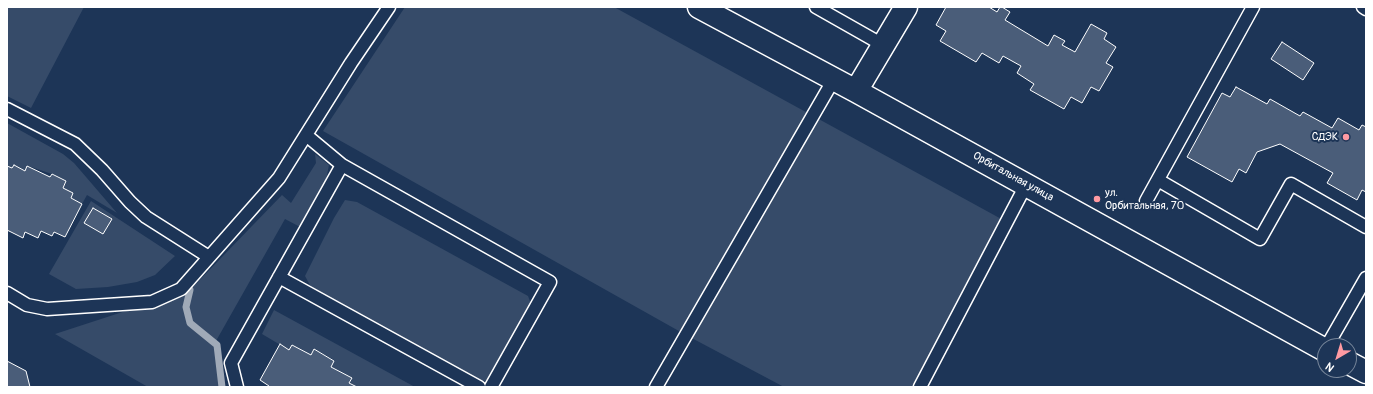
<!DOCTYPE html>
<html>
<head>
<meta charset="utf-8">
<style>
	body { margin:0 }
	#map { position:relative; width:1373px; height:394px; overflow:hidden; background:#1d3557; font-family:Pangolin,sans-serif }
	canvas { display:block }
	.frame { position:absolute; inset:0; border:8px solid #fff; pointer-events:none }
	.north { position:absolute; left:1317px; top:338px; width:40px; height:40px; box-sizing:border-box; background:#1d3557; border:1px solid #77869a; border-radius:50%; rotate:218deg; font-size:11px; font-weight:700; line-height:16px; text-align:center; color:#fff }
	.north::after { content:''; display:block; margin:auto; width:14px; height:18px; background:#ff9aa2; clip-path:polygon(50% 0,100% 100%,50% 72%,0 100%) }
</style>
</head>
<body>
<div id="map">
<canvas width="1373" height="394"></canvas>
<div class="frame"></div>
<div class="north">N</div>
</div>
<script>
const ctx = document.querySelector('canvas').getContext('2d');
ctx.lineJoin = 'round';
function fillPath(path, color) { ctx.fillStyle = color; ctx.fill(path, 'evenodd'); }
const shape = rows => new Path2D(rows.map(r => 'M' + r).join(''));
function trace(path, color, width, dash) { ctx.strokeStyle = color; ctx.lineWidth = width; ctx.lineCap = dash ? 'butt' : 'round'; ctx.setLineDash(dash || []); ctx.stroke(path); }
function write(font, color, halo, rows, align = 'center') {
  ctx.font = font + ' Pangolin,sans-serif'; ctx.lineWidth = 4; ctx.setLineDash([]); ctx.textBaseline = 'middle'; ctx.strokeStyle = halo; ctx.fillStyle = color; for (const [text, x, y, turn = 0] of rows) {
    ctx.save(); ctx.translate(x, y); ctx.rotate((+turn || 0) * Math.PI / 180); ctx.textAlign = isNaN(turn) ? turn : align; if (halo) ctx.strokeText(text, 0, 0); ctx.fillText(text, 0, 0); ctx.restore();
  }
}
fillPath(shape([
	[7,7,84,7,31,108,7,96],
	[405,7,614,7,1005,221,920,387,784,387,686,335,323,131],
	[7,123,63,154,74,163,117,213,87,195,82,204,71,198,73,193,63,188,66,181,55,175,28,166,25,171,14,165,12,168,7,166],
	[315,154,329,165,327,175,324,186,302,228,285,219,216,341,222,387,148,387,55,334,190,290,282,195,291,203,316,163],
	[345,200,357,202,528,296,531,304,493,380,482,381,311,287,305,276,334,218],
	[91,201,175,256,155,275,137,282,108,287,76,289,49,274],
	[274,310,415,387,357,387,349,383,351,378,331,367,334,360,314,349,311,355,292,345,289,350,262,334]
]), '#364b69');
trace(shape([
	[190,290,186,307,190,323,217,345,222,387]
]), '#a0aab8', 7);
const building = shape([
	[946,7,989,7,997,12,1000,7,1002,7,1010,12,1005,20,1048,46,1054,35,1065,41,1062,45,1075,52,1091,24,1107,33,1104,39,1116,47,1106,63,1113,67,1099,91,1091,87,1082,103,1071,97,1064,109,1030,90,1034,84,1017,73,1021,66,1003,56,999,63,982,53,976,62,940,41,946,31,936,25,946,7],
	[1282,42,1314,63,1303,80,1271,59,1282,42],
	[1236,87,1267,104,1270,99,1300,116,1303,112,1332,128,1338,118,1359,130,1362,125,1366,127,1366,192,1362,190,1357,200,1327,183,1333,173,1280,144,1257,152,1246,173,1239,169,1232,182,1187,157,1222,93,1230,97,1236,87],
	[14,165,25,171,27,166,50,177,52,174,66,181,63,188,73,193,71,198,82,204,65,237,54,232,52,236,41,231,38,238,25,232,23,238,7,230,7,166,12,168,14,165],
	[93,208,112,219,103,234,84,223,93,208],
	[280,344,289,350,292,345,311,355,314,349,334,361,331,367,352,378,349,383,357,387,269,387,269,386,260,380,280,344],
	[7,361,26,371,30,387,7,387,7,361]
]);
fillPath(building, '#4a5d79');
trace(building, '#fff', 1);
const lane = shape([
	[816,7,883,45],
	[1363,7,1366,9],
	[7,109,75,144,102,170,130,202,146,217,209,257],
	[306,135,342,165],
	[1158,180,1260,239,1291,184,1366,227],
	[1146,201,1253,7],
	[279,277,479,387],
	[7,293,27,305,47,309,152,302,181,289,279,178,351,63,389,7],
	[1327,346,1366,278],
	[237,387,231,363,342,165,550,282,491,387],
	[656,387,834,79],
	[920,387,1026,185]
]);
const street = shape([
	[699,7,856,91,1325,350],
	[856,91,906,7],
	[1349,363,1366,372]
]);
trace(lane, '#fff', 15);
trace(street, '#fff', 25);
trace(lane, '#1d3557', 12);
trace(street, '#1d3557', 22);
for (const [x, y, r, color] of [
	[1346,137,4,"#ff9aa2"],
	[1097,199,4,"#ff9aa2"]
]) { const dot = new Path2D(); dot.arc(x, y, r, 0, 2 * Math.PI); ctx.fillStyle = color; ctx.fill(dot); trace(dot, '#1d3557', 1.5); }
write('11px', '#fff', '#1d3557', [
	["СДЭК",1338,137],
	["ул.",1105,193,"left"],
	["Орбитальная, 70",1105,206,"left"]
], 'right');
write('11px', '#fff', '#1d3557', [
	["Орбитальная улица",1013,177,29]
]);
</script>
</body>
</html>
